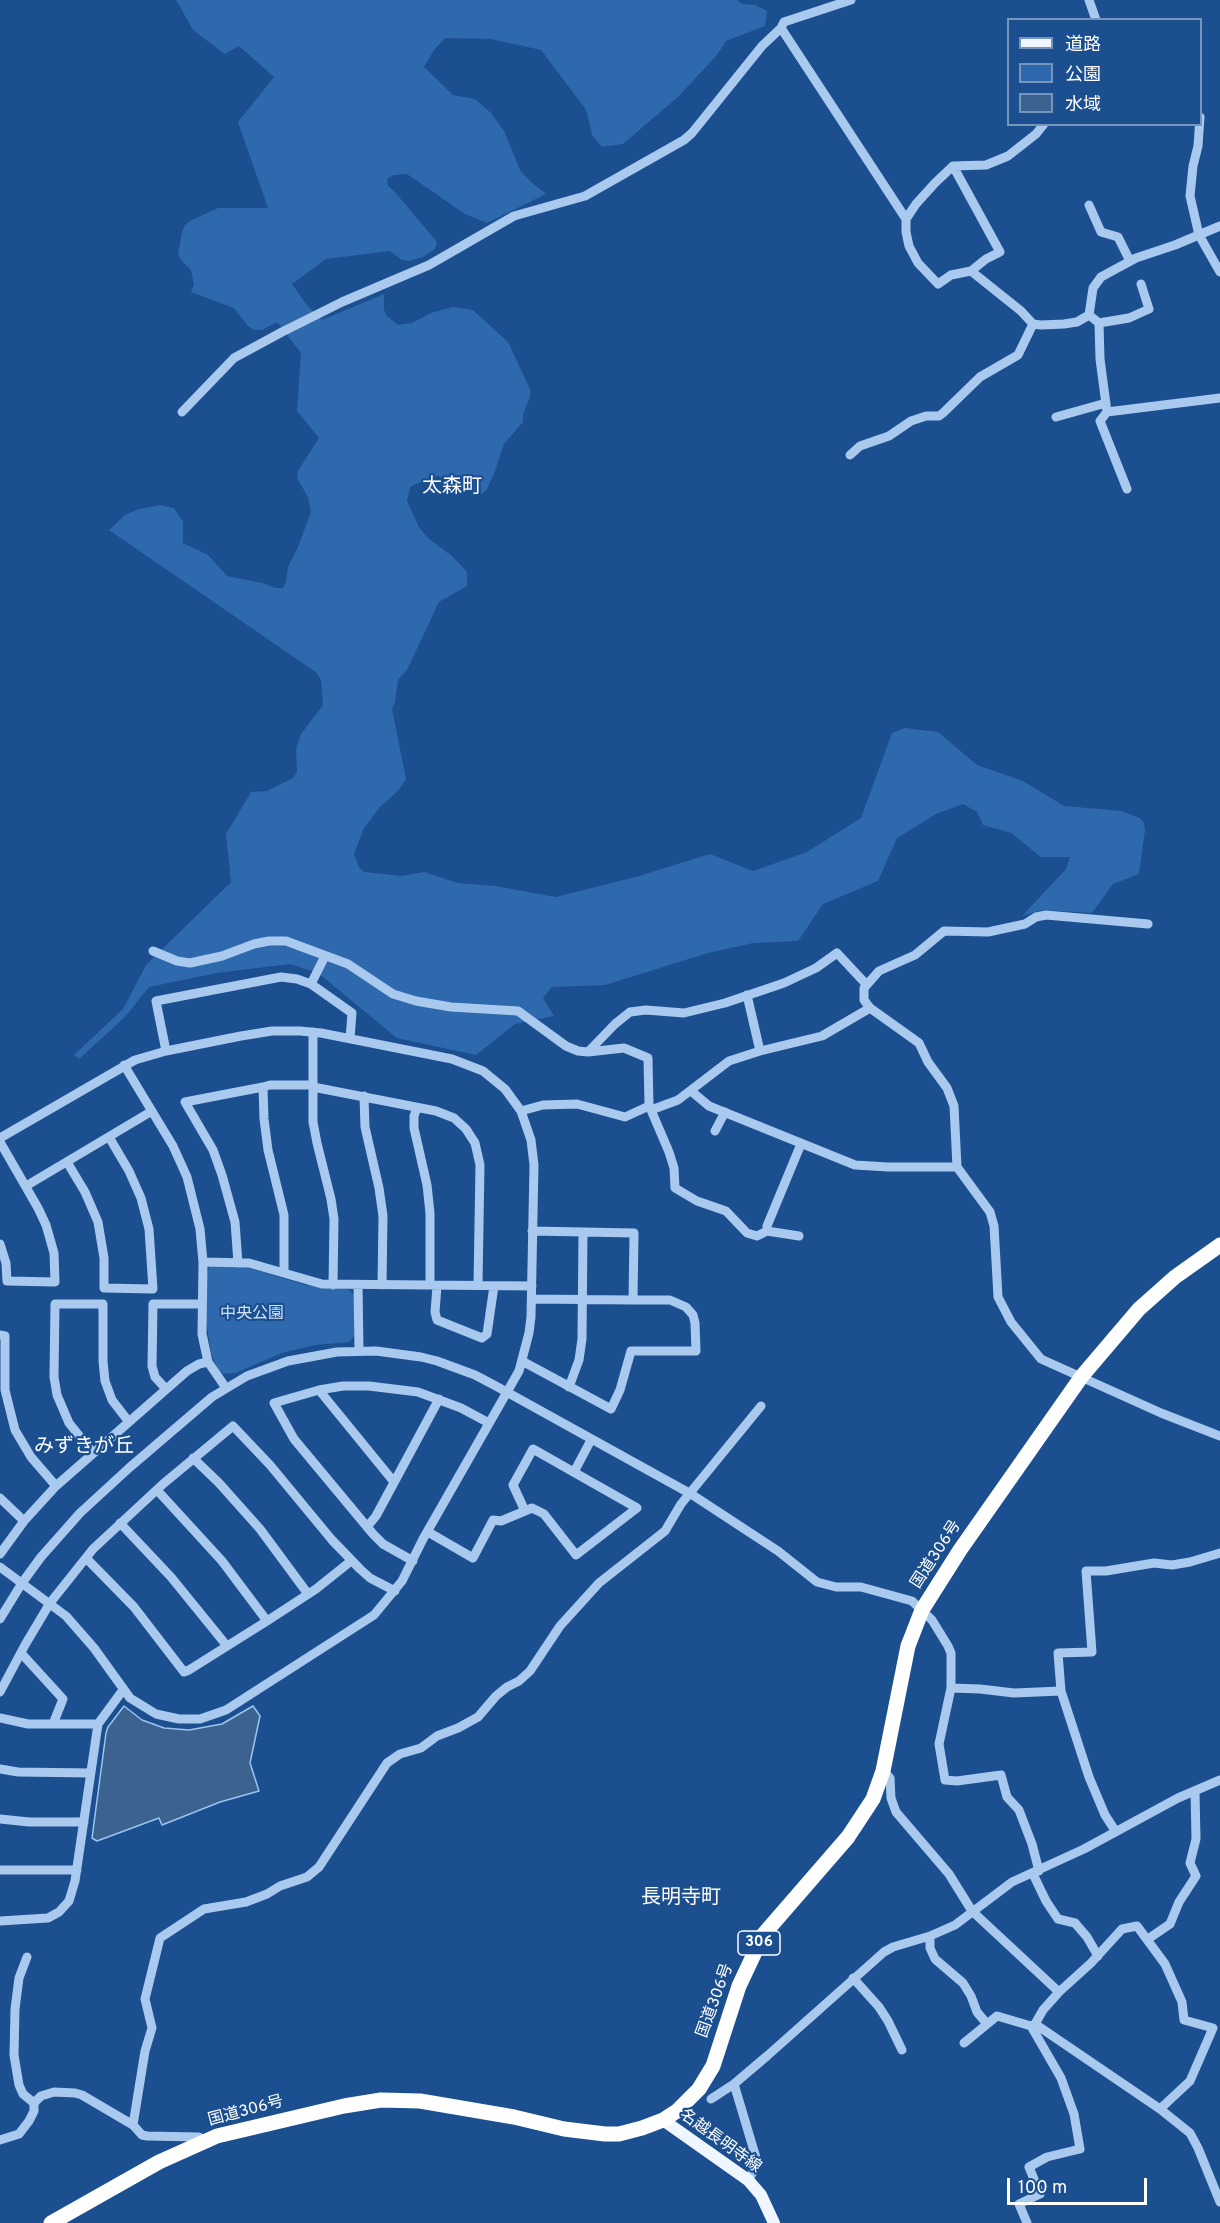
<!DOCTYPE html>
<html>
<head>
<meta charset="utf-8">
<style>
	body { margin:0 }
	#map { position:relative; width:1220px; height:2223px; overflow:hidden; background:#1b4f8f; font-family:Overpass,"Noto Sans JP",sans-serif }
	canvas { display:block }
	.legend { position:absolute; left:1007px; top:18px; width:195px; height:108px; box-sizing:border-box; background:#1b4f8f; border:2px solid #7695bc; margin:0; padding:8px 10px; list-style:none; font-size:18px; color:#fff }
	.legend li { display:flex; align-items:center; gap:12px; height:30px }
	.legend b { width:30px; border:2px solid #7695bc }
	.scale { position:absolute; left:1007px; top:2178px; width:140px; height:27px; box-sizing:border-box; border:3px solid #fff; border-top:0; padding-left:8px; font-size:18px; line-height:21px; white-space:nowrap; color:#fff; -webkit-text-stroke:4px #1b4f8f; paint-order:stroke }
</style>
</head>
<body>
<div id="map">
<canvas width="1220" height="2223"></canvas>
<ul class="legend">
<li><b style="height:8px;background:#f0f6ff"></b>道路</li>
<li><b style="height:16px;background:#2e69ad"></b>公園</li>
<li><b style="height:16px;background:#3c6290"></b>水域</li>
</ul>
<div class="scale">100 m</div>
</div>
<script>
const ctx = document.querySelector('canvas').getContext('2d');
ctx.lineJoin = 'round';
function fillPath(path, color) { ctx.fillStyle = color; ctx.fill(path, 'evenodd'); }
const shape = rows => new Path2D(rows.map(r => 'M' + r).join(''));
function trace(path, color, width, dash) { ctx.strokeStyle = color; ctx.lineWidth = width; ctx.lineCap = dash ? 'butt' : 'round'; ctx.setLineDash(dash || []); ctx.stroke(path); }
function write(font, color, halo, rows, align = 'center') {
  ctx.font = font + ' Overpass,"Noto Sans JP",sans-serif'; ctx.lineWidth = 4.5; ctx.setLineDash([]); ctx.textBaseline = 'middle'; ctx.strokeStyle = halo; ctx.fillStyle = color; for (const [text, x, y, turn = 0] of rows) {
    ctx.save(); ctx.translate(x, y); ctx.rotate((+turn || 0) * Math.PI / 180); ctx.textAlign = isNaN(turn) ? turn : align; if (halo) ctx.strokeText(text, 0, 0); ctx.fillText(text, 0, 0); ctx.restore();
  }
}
fillPath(shape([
	[176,0,737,0,742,4,755,5,767,11,765,26,726,41,717,55,678,97,623,144,602,147,592,135,587,113,584,107,541,50,491,39,445,38,434,50,424,67,453,95,475,99,491,113,504,131,520,170,530,181,546,194,487,223,465,214,407,174,393,175,387,179,388,186,394,191,437,242,435,249,423,257,409,261,402,260,390,251,326,259,292,284,306,304,322,320,384,294,384,310,387,316,398,325,412,323,431,313,453,307,473,310,508,342,530,389,530,396,523,415,523,422,504,444,495,471,487,489,482,494,438,476,431,477,410,487,407,501,419,527,429,539,452,556,467,572,467,586,439,602,407,670,398,680,395,702,392,709,406,779,398,791,381,806,364,828,354,854,359,867,364,872,402,876,424,872,458,883,495,886,556,897,639,876,710,854,753,871,807,852,861,818,892,733,905,728,938,732,977,765,1023,781,1064,806,1121,811,1140,818,1144,823,1145,830,1139,874,1113,884,1092,913,1042,910,1022,916,1066,869,1070,857,1041,857,1011,833,983,825,977,812,963,804,936,814,897,838,878,881,823,904,798,941,753,943,708,953,605,985,552,987,543,998,554,1016,515,1024,476,1055,397,1038,318,973,290,964,217,973,149,987,125,1017,79,1059,74,1055,123,1009,146,965,231,882,226,834,251,792,267,791,293,778,297,772,296,749,301,734,323,705,321,680,317,673,109,530,125,515,139,509,160,505,174,508,183,522,183,543,208,555,227,576,262,583,276,588,283,588,286,582,288,567,298,547,311,512,308,497,297,478,298,471,319,438,297,411,301,353,277,322,262,330,254,330,248,326,234,308,191,292,194,284,191,270,181,260,178,254,182,232,185,225,190,221,218,208,268,208,238,122,274,77,239,46,225,54,193,30],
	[217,1266,248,1268,306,1285,348,1289,354,1295,354,1336,349,1342,315,1345,282,1353,235,1373,223,1374,218,1371,211,1353,206,1320,207,1272,210,1267]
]), '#2e69ad');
const water = shape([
	[124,1706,142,1720,164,1728,189,1730,222,1724,253,1706,260,1716,250,1763,259,1791,220,1802,162,1825,159,1818,97,1841,92,1838,106,1733,108,1727,124,1706]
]);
fillPath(water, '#3c6290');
trace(water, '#9cc4f0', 1.5);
trace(shape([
	[1089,0,1096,20],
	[781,28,784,22,851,0],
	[1200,117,1198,146,1193,166,1190,196,1199,235,1220,272],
	[1044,124,1036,134,1008,156,986,165,953,166,935,183,916,204,906,219,906,232,909,246,918,263,938,284,951,275,971,271,1021,311,1033,324,1041,325,1064,324,1077,322,1089,315],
	[953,166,1000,252,986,259,971,271],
	[1089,205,1101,232,1118,237,1130,261],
	[1099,323,1129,318,1149,309,1141,284],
	[182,412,234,358,282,332,342,302,429,265,514,216,585,196,684,140,692,133,762,46,781,28,906,219],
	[1107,412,1220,398],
	[1056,417,1106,403],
	[850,455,860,446,889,436,911,421,926,416,939,416,943,413,980,377,1018,355,1033,324],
	[1127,489,1100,421,1107,412,1100,359,1099,323,1089,315,1093,288,1101,277,1136,258,1175,245,1220,226],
	[1148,924,1046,915,1036,917,1025,924,988,932,944,931,915,955,879,971,864,988,864,1000,870,1008,919,1043,928,1062,947,1088,954,1106,957,1167,990,1212,994,1226,998,1297,1011,1322,1041,1359,1161,1413,1220,1436],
	[153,951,177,961,190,963,222,956,254,944,269,941,286,941,348,964,393,994,416,1001,451,1007,518,1011,566,1046,578,1051,588,1052],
	[311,984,325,956],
	[866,984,837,953,816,968,784,983,725,1003,684,1013,646,1010,630,1012,615,1024,588,1052,624,1048,648,1058,649,1106,651,1110,678,1100,729,1061,760,1051,822,1036,870,1008],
	[747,995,760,1051],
	[313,1032,313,1122,317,1143,331,1199,334,1219,333,1285],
	[166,1051,156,1001,281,977,297,979,311,984,352,1013,350,1039],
	[124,1065,173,1146,187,1177,200,1229,203,1262,202,1334,208,1362,226,1388],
	[263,1087,270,1085,312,1085],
	[313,1087,436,1111,454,1118,466,1129,475,1143,480,1165,478,1285],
	[691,1091,709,1106,855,1165,888,1167,957,1167],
	[364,1096,365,1127,379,1188,383,1216,382,1285],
	[417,1108,414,1116,414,1128,427,1185,430,1213,430,1285],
	[651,1110,669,1152,674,1168,675,1188,697,1201,726,1211,747,1233,757,1236,767,1231],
	[521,1111,543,1105,577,1104,625,1117,649,1106],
	[715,1131,725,1112],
	[0,1138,135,1060,166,1051,241,1036,272,1031,300,1031,321,1033,452,1059,483,1071,505,1089,521,1111,531,1140,534,1165,531,1317,529,1333,519,1371,423,1539,402,1581,374,1615,226,1710,200,1719,179,1719,156,1714,130,1698,94,1648,66,1616,0,1567],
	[0,1142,38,1208,46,1225,54,1253,55,1282,7,1281,6,1263,0,1244],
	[67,1162,85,1192,98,1222,104,1258,104,1288,153,1289,149,1229,141,1198,129,1171,109,1137],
	[26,1186,152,1111],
	[799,1236,767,1231,767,1226,801,1144],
	[203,1262,249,1263,322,1284,532,1286],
	[238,1263,235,1222,222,1175,213,1150,185,1102,263,1087,264,1119,268,1150,284,1215,284,1273],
	[358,1285,359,1350],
	[437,1286,435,1312,437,1320,482,1338,487,1334,494,1286],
	[532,1299,633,1300],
	[0,1335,5,1336,5,1390,15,1430,31,1457,56,1486],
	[522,1361,611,1409,620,1390,631,1351,696,1351,695,1323,693,1315,686,1307,670,1300,633,1300,634,1233,532,1231],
	[569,1387,579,1360,582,1339,583,1233],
	[166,1389,155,1377,152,1366,153,1304,202,1304],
	[319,1390,394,1482],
	[93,1453,69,1423,57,1395,54,1377,55,1304,103,1304,103,1361,105,1381,112,1400,129,1422],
	[193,1458,219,1483,260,1529,308,1594],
	[574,1472,591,1440],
	[157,1490,222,1561,267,1621,316,1589,351,1561],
	[0,1498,24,1521],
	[120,1523,171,1577,227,1646],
	[367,1527,376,1516,439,1399],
	[428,1532,473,1558,493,1520,501,1521,525,1511,513,1485,533,1449,637,1508,576,1555,544,1514,532,1508,525,1511],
	[0,1554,24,1521,56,1486,187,1371,199,1364,208,1362],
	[86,1558,134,1607,184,1672,189,1670,267,1621],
	[413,1561,383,1544,373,1534,294,1439,274,1403,319,1390,343,1386,369,1386,418,1392,461,1408,489,1423],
	[0,1619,22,1583,41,1557,80,1513,129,1468,212,1397,247,1376,288,1361,337,1352,376,1351,421,1357,437,1361,475,1375,494,1385,691,1494,778,1551,817,1582,836,1587,861,1587,912,1601,932,1620,948,1646,951,1653,951,1688,980,1689,1014,1693,1061,1691],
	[21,1653,63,1699,53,1724],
	[951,1688,939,1744,945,1780,957,1781,1001,1775,1007,1797,1019,1810,1032,1844,1039,1871],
	[0,1692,25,1645,50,1603,93,1549,163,1484,233,1426,270,1465,332,1540,360,1569,370,1578,395,1591],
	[0,1718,28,1724,98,1724],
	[0,1769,18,1772,91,1773],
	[883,1771,890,1778,891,1798,896,1812,949,1874,972,1911,1059,1992,1043,2010,1035,2024,1031,2026,1061,2078,1074,2114,1080,2149,1047,2157,1029,2167,1040,2194,1019,2204,1027,2223],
	[0,1819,29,1822,84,1822],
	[1116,1832,1105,1815,1089,1777,1061,1691,1058,1653,1092,1652,1086,1571,1106,1571,1154,1563,1172,1565,1190,1562,1220,1553],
	[0,1870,77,1870],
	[1033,1874,1046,1901,1058,1919,1075,1923,1087,1937,1098,1956],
	[0,1921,48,1918,59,1912,69,1901,75,1881,98,1724,123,1690],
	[930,1936,930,1948,935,1959,963,1983,971,1996,977,2012,987,2024],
	[1148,1939,1170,1924,1179,1902,1196,1876,1190,1863,1196,1839,1195,1791],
	[27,1957,19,1978,15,2009,14,2055,19,2085,23,2094,34,2103],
	[853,1978,879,2007,888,2021,902,2050],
	[1059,1992,1091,1963,1122,1929,1137,1926,1165,1964,1182,2002,1184,2020,1213,2028,1190,2081,1160,2109],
	[1035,2024,1160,2109,1190,2133,1198,2148,1220,2202],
	[964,2043,997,2016,1031,2026],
	[734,2084,757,2161,753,2172,748,2180],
	[711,2099,734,2084,767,2056,884,1952,893,1947,930,1936,955,1925,1012,1882,1084,1849,1178,1798,1220,1780],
	[0,2140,19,2134,29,2121,34,2111,34,2103,41,2096,54,2092,75,2093,82,2095,133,2125],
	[207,2141,199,2137,147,2136,142,2135,133,2125,145,2051,152,2028,145,1999,160,1938,204,1909,246,1902,267,1894,280,1886,307,1877,319,1867,387,1763,400,1754,421,1748,437,1736,458,1728,478,1717,496,1696,507,1687,519,1681,530,1671,560,1626,599,1583,665,1531,681,1504,761,1406]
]), '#a9c9ee', 9);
trace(shape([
	[663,2120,748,2180,761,2195,774,2223]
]), '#f0f6ff', 12);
trace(shape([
	[51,2223,159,2162,217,2136,344,2106,381,2100,420,2101,514,2117,564,2129,605,2134,619,2134,642,2128,663,2120,677,2111,699,2089,713,2066,739,1986,763,1935,848,1837,873,1799,883,1771,908,1646,922,1610,960,1550,1082,1376,1139,1309,1175,1277,1220,1245]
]), '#fff', 15);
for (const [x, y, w] of [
	[759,1943,42]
]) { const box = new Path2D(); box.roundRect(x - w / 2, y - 12, w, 24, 4.5); ctx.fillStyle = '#1b4f8f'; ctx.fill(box); trace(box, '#fff', 1.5); }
write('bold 15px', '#fff', null, [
	["306",759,1943]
]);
write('16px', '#cfe3fa', '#1b4f8f', [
	["中央公園",252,1315]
]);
write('16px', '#fff', '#1b4f8f', [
	["国道306号",937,1555,-57],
	["国道306号",716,2001,-70],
	["国道306号",246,2112,-15],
	["名越長明寺線",720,2142,36]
]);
write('20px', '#fff', '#1b4f8f', [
	["太森町",452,488],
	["みずきが丘",84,1448],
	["長明寺町",681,1899]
]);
</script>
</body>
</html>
